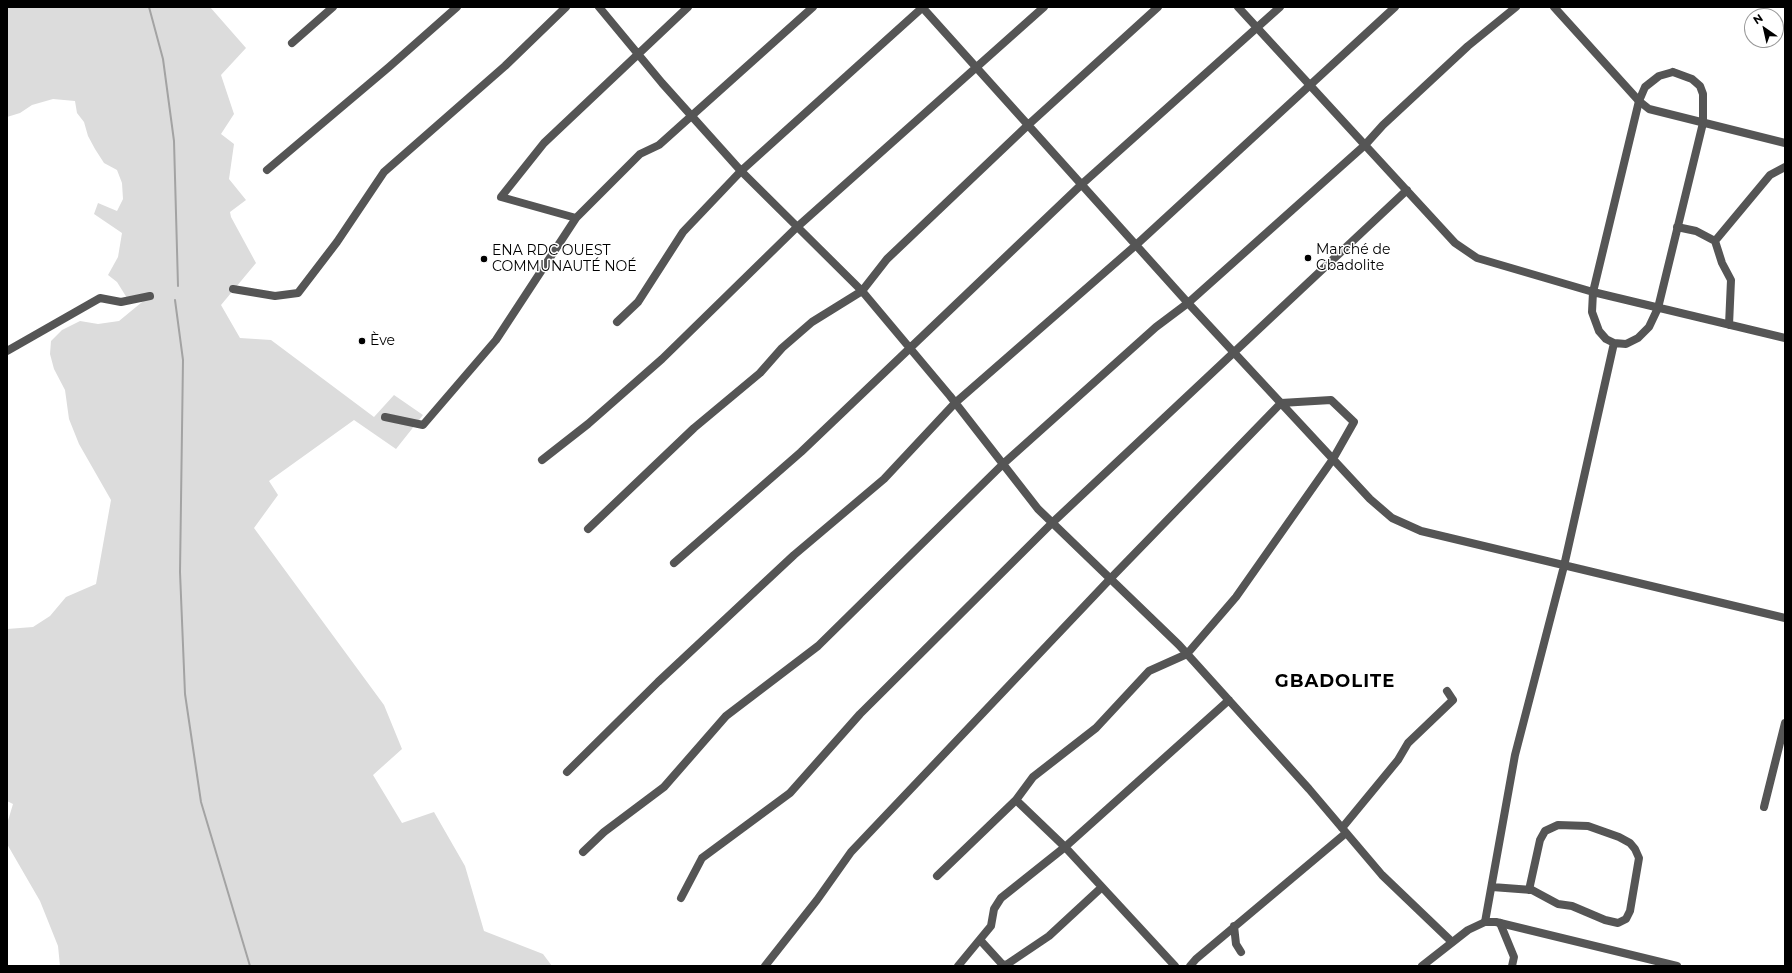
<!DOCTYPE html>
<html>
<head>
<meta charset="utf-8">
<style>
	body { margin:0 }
	#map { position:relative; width:1792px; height:973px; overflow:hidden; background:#fff; font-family:Montserrat,sans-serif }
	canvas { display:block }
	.frame { position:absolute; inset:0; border:8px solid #000; pointer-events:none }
	.north { position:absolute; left:1744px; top:8px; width:40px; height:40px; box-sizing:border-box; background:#fff; border:1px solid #999; border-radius:50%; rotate:326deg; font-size:11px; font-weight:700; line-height:16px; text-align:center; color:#000 }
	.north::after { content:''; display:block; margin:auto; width:14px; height:18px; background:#000; clip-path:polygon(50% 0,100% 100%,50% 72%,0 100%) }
</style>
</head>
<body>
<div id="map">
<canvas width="1792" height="973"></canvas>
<div class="frame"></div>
<div class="north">N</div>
</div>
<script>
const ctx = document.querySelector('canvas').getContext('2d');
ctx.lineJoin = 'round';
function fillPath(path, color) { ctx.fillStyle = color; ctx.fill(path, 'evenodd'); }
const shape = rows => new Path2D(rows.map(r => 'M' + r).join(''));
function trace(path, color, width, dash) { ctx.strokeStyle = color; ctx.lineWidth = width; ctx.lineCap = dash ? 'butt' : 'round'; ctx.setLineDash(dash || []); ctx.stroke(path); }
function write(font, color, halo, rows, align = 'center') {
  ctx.font = font + ' Montserrat,sans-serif'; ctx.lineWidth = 3; ctx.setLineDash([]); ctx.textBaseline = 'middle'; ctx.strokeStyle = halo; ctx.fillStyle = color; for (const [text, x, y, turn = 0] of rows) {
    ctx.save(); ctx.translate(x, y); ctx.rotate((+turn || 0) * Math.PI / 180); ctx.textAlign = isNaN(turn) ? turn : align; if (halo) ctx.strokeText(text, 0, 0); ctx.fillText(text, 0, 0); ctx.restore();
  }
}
fillPath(shape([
	[7,7,210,7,246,48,221,75,234,114,221,134,234,144,229,179,246,200,230,212,231,217,256,263,221,305,240,338,271,340,374,417,394,395,423,415,396,449,354,420,269,481,278,495,254,528,384,705,402,749,373,775,402,823,434,812,465,866,484,931,543,954,552,966,60,966,58,946,40,901,7,844,7,824,13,804,7,801,7,629,33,627,50,616,66,597,96,584,111,500,79,444,69,419,65,390,54,369,50,354,51,341,62,330,80,321,98,324,119,321,153,293,127,298,117,282,108,275,118,257,122,233,94,214,98,203,117,211,123,199,122,183,117,170,104,163,95,149,88,136,84,122,77,113,75,101,53,99,32,105,20,113,7,117]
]), '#dcdcdc');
trace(shape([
	[149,7,163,59,174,141,178,286],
	[175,300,183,360,180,572,185,694,201,802,250,966]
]), '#a3a3a3', 2);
trace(shape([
	[599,7,662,83,741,171,862,291,950,396,1038,509,1179,645,1309,789,1382,875,1452,942],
	[922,7,1188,303,1370,499,1392,518,1421,531,1785,618],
	[1238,7,1455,243,1477,258,1593,292,1785,338],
	[292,43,333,7],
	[1673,72,1692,79,1700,86,1703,94,1703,123,1658,308,1649,327,1638,338,1626,344,1614,343,1606,339,1599,331,1592,312,1593,292,1639,101,1645,87,1659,76,1673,72],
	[267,170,389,67,457,7],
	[576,218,501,197,544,143,688,7],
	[1677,227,1696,231,1715,241,1770,175,1785,167],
	[1715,241,1722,263,1731,280,1729,325],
	[233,289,275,296,298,293,337,242,384,172,505,66,566,7],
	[617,322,638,302,683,232,741,171,923,7],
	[7,351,100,298,121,302,150,296],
	[385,417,423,425,496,340,576,218,640,154,659,145,813,7],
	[542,460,588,424,662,359,796,228,1044,7],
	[588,529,694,428,760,373,782,348,812,322,862,291,887,259,1028,125,1158,7],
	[674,563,801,452,1082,184,1280,7],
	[567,772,658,682,794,555,884,479,955,403,1136,245,1395,7],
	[1016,800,1065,847,1175,966],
	[1764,807,1785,723],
	[1342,828,1398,760,1408,743,1453,700,1447,691],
	[583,852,604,832,664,787,726,716,818,646,1003,464,1156,327,1188,303,1365,145,1383,125,1468,46,1516,7],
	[1492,887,1532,890,1558,904,1572,906,1605,920,1618,923,1626,919,1630,911,1639,858,1635,849,1630,843,1619,837,1588,826,1558,825,1545,831,1540,840,1529,890],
	[681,898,702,858,790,793,860,714,1052,523,1407,190],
	[1485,922,1515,755,1564,566,1614,343],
	[1500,923,1514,957,1512,966],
	[1234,926,1236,944,1241,952],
	[981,941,1002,964,1006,965,1049,936,1102,887],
	[765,966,817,900,851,852,1110,579,1281,403,1331,400,1354,422,1333,459,1236,597,1187,654,1149,671,1096,728,1033,777,1016,800,937,876],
	[958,966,991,926,994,909,1001,898,1065,847,1229,700],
	[1190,966,1196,959,1346,833]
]), '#555', 8);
trace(shape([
	[1554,7,1639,101,1649,109,1785,143],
	[1422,966,1468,930,1485,922,1496,922,1677,966]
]), '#555', 8);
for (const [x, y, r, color] of [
	[1308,258,4,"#000"],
	[484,259,4,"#000"],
	[362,341,4,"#000"]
]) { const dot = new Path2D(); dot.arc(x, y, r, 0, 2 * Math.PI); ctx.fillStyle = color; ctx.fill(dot); trace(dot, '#fff', 1.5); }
write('14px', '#000', '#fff', [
	["Marché de",1316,250],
	["Gbadolite",1316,266],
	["ENA RDC OUEST",492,251],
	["COMMUNAUTÉ NOÉ",492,267],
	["Ève",370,341]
], 'left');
ctx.letterSpacing = '1px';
write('bold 18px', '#000', '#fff', [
	["GBADOLITE",1335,682]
]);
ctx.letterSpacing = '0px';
</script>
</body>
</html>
